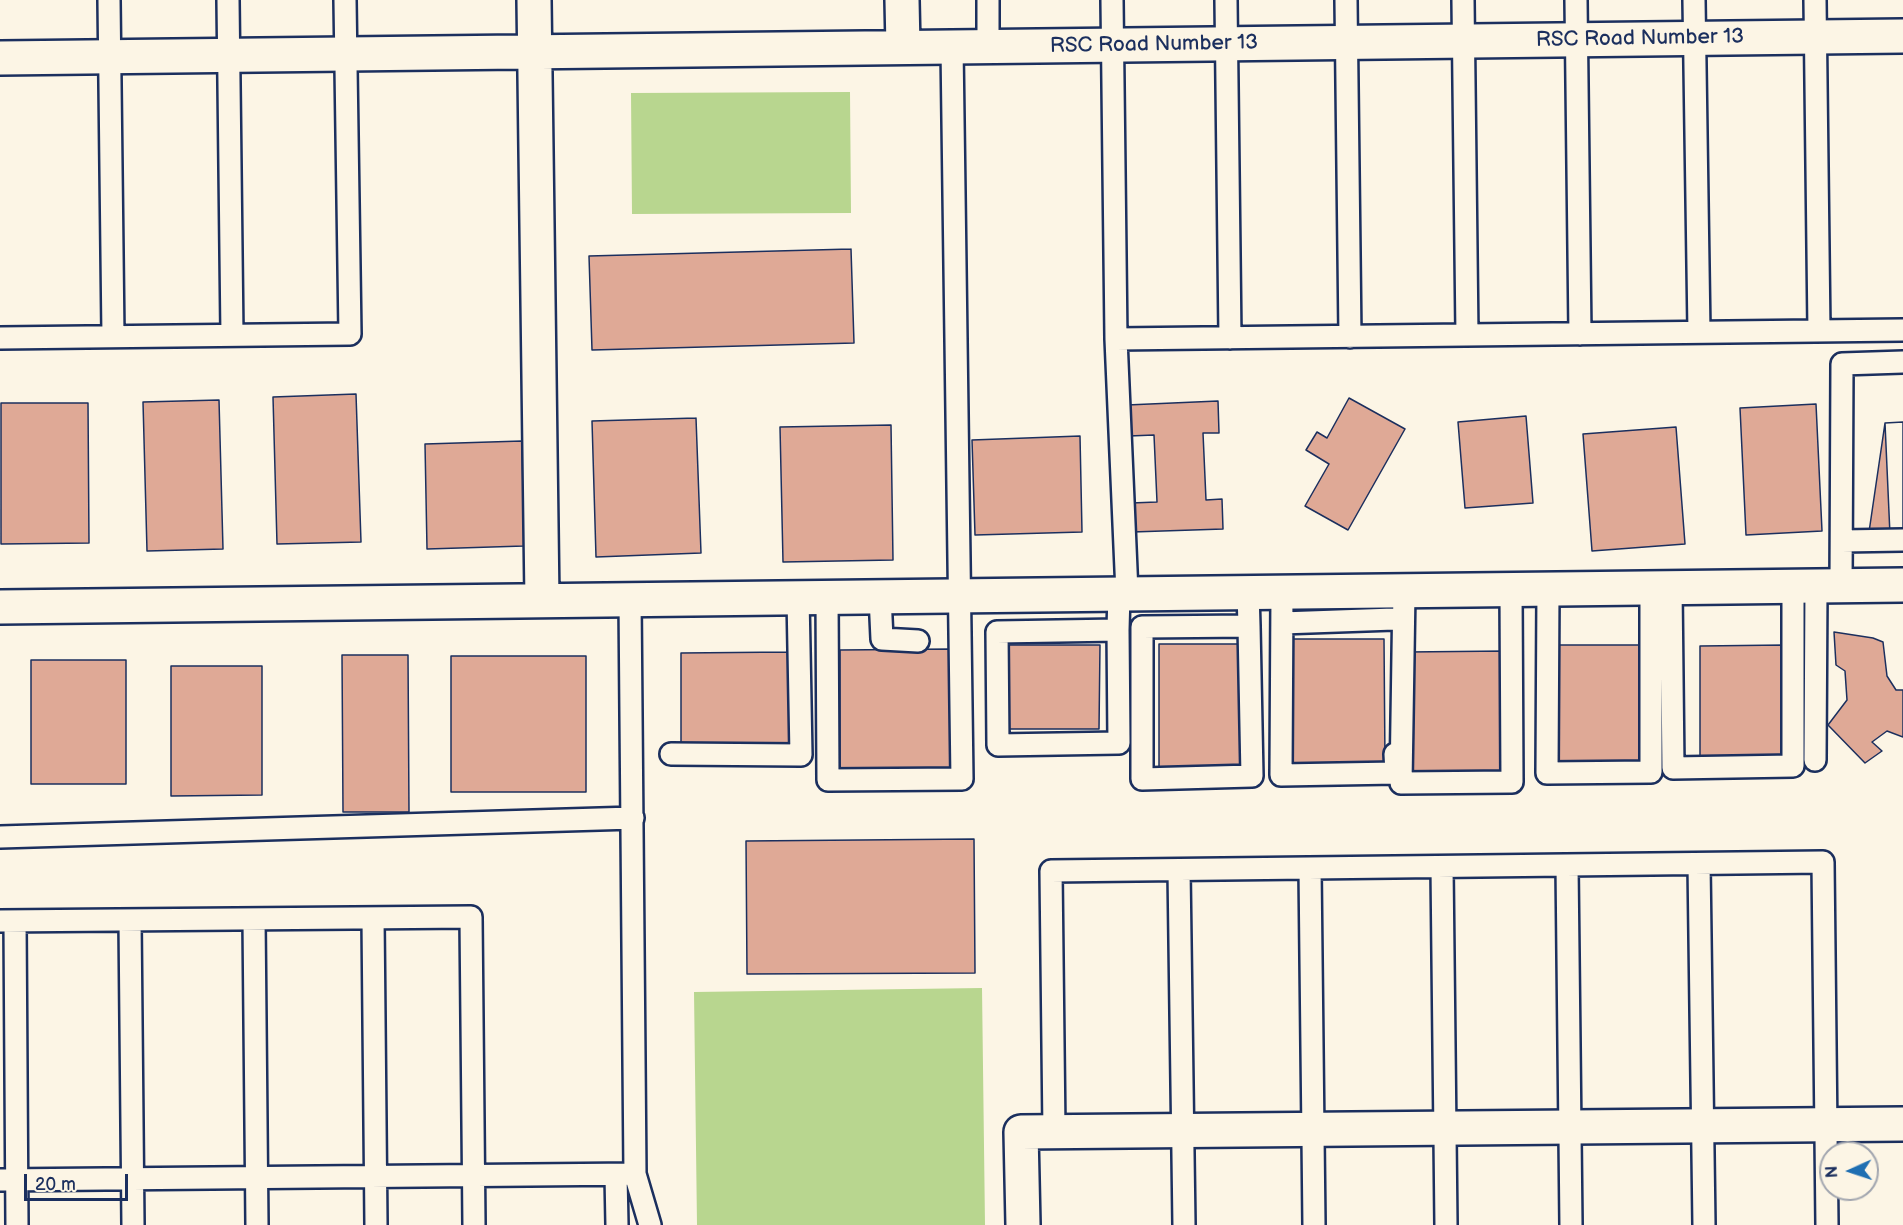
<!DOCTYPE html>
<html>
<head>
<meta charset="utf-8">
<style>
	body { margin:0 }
	#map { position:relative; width:1903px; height:1225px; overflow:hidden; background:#fcf5e5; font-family:"Balsamiq Sans",sans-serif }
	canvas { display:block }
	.north { position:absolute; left:1819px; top:1141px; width:60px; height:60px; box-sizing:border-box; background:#fcf5e5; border:2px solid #a2a6af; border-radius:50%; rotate:267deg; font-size:16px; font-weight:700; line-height:24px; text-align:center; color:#1b2f5e }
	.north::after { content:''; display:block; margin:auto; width:21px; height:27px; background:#1f6fb2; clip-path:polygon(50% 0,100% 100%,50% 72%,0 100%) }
	.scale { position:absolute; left:24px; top:1174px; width:104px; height:27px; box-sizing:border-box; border:3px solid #1b2f5e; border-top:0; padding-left:8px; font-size:18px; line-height:21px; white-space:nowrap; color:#1b2f5e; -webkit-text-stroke:4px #fcf5e5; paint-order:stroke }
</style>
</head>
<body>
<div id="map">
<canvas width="1903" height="1225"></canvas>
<div class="north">N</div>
<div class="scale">20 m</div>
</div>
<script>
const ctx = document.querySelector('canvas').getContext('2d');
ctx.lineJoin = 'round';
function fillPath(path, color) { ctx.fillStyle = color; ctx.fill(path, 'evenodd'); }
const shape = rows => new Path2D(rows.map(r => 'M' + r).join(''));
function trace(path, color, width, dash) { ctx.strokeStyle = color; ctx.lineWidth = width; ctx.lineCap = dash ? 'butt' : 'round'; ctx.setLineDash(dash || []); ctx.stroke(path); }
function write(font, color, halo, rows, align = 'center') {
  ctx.font = font + ' "Balsamiq Sans",sans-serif'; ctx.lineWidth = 6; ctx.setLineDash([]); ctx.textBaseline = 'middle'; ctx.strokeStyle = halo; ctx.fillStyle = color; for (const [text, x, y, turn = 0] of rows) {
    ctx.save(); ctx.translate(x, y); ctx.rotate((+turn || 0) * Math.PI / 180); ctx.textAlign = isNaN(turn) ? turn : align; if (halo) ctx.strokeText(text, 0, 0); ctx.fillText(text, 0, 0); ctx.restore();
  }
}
fillPath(shape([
	[850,92,851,213,632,214,631,93],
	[982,988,985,1225,697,1225,694,992]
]), '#b8d68f');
const building = shape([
	[851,249,854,343,592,350,589,256,851,249],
	[356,394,361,542,277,544,273,397,356,394],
	[1349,398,1405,429,1348,530,1305,506,1329,464,1306,450,1317,432,1327,438,1349,398],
	[219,400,223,549,147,551,143,402,219,400],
	[1218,401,1219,433,1203,433,1206,500,1222,499,1223,529,1132,532,1131,503,1157,502,1154,435,1129,436,1127,405,1218,401],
	[1,403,88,403,89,543,1,544,1,403],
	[1816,404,1822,531,1746,535,1740,408,1816,404],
	[1526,416,1533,503,1465,508,1458,422,1526,416],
	[696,418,701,553,596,557,592,421,696,418],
	[1903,422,1903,535,1890,535,1885,423,1903,422],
	[1903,422,1903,532,1869,532,1885,423,1903,422],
	[891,425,893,560,783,562,780,427,891,425],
	[1676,427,1685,544,1592,551,1583,434,1676,427],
	[1080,436,1082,532,975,535,972,440,1080,436],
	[522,441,524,546,427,549,425,444,522,441],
	[1834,632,1873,638,1883,642,1887,676,1896,690,1903,690,1903,737,1887,731,1872,742,1882,751,1865,763,1828,725,1847,700,1845,671,1836,665,1834,632],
	[1288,639,1384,639,1385,763,1289,763,1288,639],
	[1159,644,1243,644,1244,769,1159,769,1159,644],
	[1002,645,1100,645,1099,729,1003,729,1002,645],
	[1554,645,1649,645,1650,762,1555,763,1554,645],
	[1785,645,1786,759,1700,759,1700,646,1785,645],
	[950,649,951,769,840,769,840,650,950,649],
	[1506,651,1506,771,1407,771,1407,652,1506,651],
	[789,652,790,747,681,748,681,653,789,652],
	[342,655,408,655,409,812,343,812,342,655],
	[451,656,586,656,586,792,451,792,451,656],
	[31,660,126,660,126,784,31,784,31,660],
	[171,666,262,666,262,795,171,796,171,666],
	[974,839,975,973,747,974,746,841,974,839]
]);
fillPath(building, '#dfa996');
trace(building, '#1b2f5e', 1.5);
const service = shape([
	[109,0,113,336],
	[228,0,232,335],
	[988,0,988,47],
	[1112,0,1116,339,1127,593],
	[1226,0,1230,338],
	[1346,0,1350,337],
	[1463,0,1467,335],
	[1576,0,1580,334],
	[1694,0,1699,332],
	[1815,0,1819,331],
	[0,338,350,334,345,0],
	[1116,339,1903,330],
	[1842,541,1903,540],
	[1841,587,1842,364,1903,362],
	[1671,588,1673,768,1793,766,1793,587],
	[1548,589,1547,773,1651,772,1651,588],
	[1404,591,1401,783,1512,782,1511,590],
	[1248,592,1249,626,1142,627,1142,779,1252,776,1249,626],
	[1282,592,1281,775,1396,773,1395,754],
	[880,596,882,639,918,641],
	[827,597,828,780,962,779,952,47],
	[630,599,635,1174,650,1225],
	[1282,623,1394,619],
	[1118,630,1119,743,998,745,997,632,1118,630,1119,593],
	[671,754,801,755,798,597],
	[1815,760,1816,587],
	[0,837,633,818],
	[1699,864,1704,1225],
	[1567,865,1571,1225],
	[1442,867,1446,1225],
	[1310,868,1314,1225],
	[1179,870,1184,1225],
	[373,918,376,1225],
	[254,919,257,1225],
	[130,920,133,1225],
	[0,921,471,917,474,1225],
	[15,921,17,1225],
	[1054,1132,1051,871,1823,862,1827,1225],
	[616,1175,617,1225],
	[0,1180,635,1174]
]);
const minor = shape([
	[534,0,542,600],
	[902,0,903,47],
	[0,58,1903,36],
	[0,607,1903,585],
	[1023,1225,1021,1132,1903,1124]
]);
trace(service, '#1b2f5e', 26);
trace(minor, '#1b2f5e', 38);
trace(service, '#fcf5e5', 21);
trace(minor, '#fcf5e5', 33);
write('21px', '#1b2f5e', '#fcf5e5', [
	["RSC Road Number 13",1640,39,-1],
	["RSC Road Number 13",1154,45,-1]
]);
</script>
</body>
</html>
